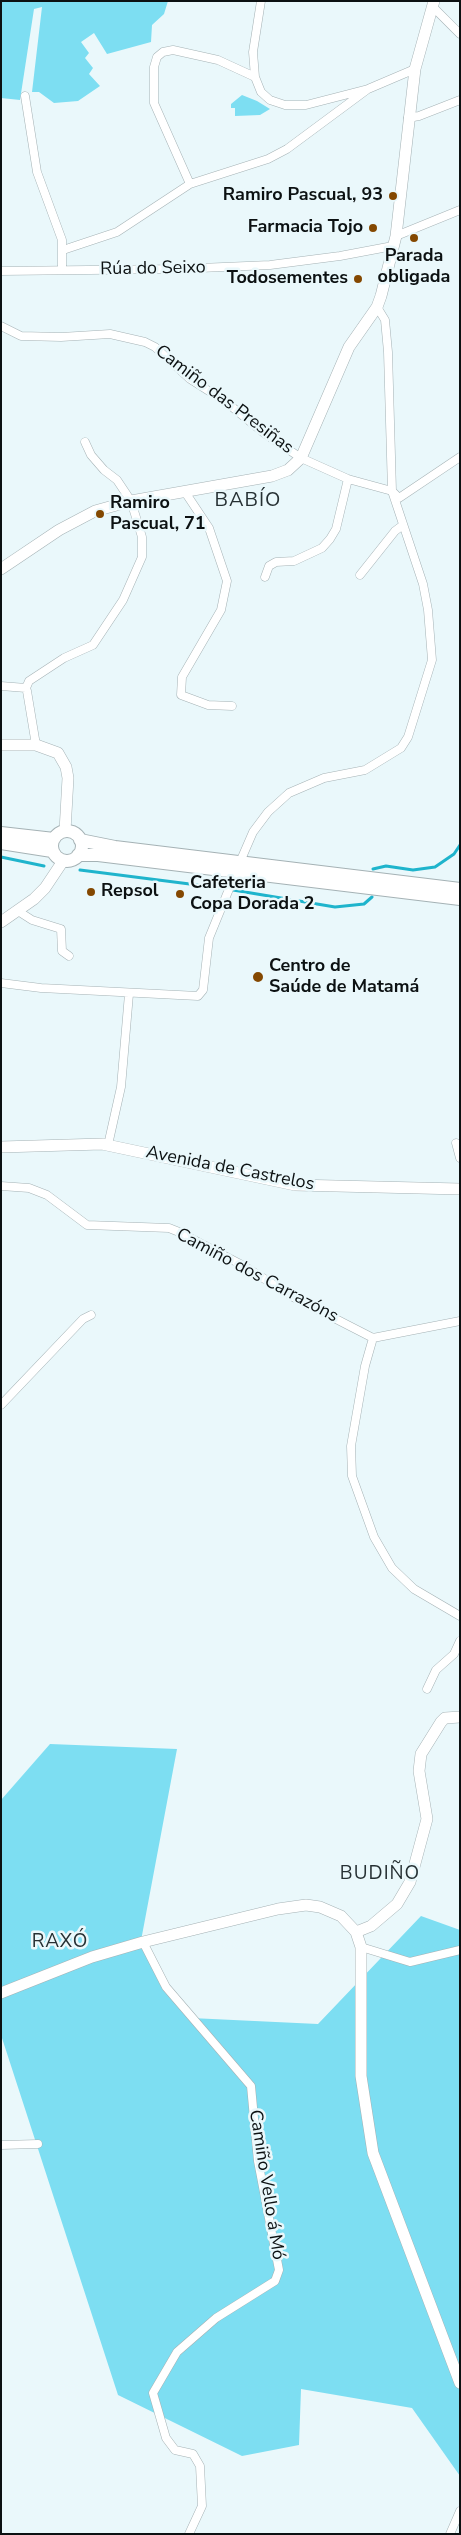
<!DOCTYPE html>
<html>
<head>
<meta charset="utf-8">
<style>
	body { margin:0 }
	#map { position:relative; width:461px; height:2535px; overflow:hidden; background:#eaf8fb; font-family:"Nunito Sans",sans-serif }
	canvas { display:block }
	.frame { position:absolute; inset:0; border:2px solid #0c1112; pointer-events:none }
</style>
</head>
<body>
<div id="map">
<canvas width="461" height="2535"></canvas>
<div class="frame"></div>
</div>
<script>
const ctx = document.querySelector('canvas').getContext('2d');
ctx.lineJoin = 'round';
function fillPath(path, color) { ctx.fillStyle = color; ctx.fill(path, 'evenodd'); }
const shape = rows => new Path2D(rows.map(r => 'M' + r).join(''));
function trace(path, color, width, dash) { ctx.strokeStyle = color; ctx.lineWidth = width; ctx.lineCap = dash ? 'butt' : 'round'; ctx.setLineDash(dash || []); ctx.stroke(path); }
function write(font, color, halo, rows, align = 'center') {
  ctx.font = font + ' "Nunito Sans",sans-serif'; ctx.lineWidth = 5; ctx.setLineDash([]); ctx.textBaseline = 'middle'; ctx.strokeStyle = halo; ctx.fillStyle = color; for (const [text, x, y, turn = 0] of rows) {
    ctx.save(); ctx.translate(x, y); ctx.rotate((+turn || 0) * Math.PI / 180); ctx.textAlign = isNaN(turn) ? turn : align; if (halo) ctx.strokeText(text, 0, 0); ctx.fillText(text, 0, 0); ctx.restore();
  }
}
fillPath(shape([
	[1,1,168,1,164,14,152,25,151,42,107,54,94,33,81,42,89,53,85,58,93,68,89,74,100,86,78,101,54,103,39,92,32,92,42,7,34,9,20,100,1,98],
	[242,95,257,101,270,109,260,115,235,116,235,108,231,108,231,104],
	[50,1744,177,1749,140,1946,191,2018,318,2024,421,1916,460,1930,460,2476,412,2408,301,2389,299,2445,242,2456,118,2395,1,2035,1,1800]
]), '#7ddef2');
trace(shape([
	[1,857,44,866],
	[373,869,386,866,413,870,435,867,454,854,460,845],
	[80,870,221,888,335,907,364,904,372,897]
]), '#1fb4cc', 3);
const street = shape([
	[261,1,253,52,255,77,261,92,270,100,285,105,306,105,368,89,415,69],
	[432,6,460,34],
	[25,96,37,172,62,240,62,270],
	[408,118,419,116,460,100],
	[190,184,154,103,154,67,157,57,163,52,173,50,218,60,255,77],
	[396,236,460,210],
	[63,250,117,232,190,184,268,159,287,149,368,89],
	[1,271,176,269,270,265,340,256,393,246],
	[1,326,21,336,61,337,110,334,145,342,155,347,190,379,226,402,264,433,301,458,348,479,392,491,399,498,460,457],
	[185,492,209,528,227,581,221,610,182,677,181,695,208,705,232,706],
	[360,575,395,531,403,525],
	[265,577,269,566,276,562,294,561,322,548,330,539,336,529,348,479],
	[1,686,26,688,27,691,36,745],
	[26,688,29,681,64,658,93,645,123,600,142,557,142,537,131,501,117,480,104,470,91,455,85,442],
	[240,862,253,832,268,812,289,793,324,778,365,770,401,748,408,737,432,660,428,610,423,584,392,491,388,352,385,320,377,307],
	[18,911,32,920,61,929,62,951,69,956],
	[1,983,41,988,198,996,203,990,209,938,236,872],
	[456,1143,460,1158],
	[108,1145,121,1087,129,994],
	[1,1186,29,1188,47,1195,87,1225,169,1228,179,1232,244,1266,293,1297,373,1338,460,1321],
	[373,1338,365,1366,351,1446,352,1476,374,1537,392,1568,414,1589,460,1616],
	[1,1405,83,1319,91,1315],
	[427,1689,436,1670,454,1654,460,1641],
	[143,1942,166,1987,251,2086,258,2161,279,2270,275,2281,216,2318,177,2352,153,2393,166,2438,175,2450,193,2454,200,2466,202,2506,189,2534],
	[361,1947,410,1962,460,1950],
	[1,2145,38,2144],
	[450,2534,460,2511]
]);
const secondary = shape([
	[1,569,59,530,95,511,131,501,272,476,288,470,301,458,349,347,377,307,381,296,396,236,415,69,434,1],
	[1,745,36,745,58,753,66,767,68,778,65,831],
	[1,922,34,899,45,888,63,861],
	[1,1147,102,1144,295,1185,460,1189],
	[356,1932,371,1926,397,1904,410,1882,427,1819,419,1771,421,1754,441,1722,445,1718,460,1717],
	[1,1993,92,1957,143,1942,278,1909,306,1905,320,1907,341,1916,356,1932,361,1947,361,2076,373,2153,460,2383]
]);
const primary = shape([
	'52 846a15 15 0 1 1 30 0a15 15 0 1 1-30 0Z',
	[1,833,54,839],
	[80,840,115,847,460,889],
	[1,843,52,851],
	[78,855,98,855,460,899]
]);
trace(street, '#a5b2b5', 9);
trace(secondary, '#a5b2b5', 12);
trace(primary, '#a5b2b5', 14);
trace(street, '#fff', 8);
trace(secondary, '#fff', 11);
trace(primary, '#fff', 12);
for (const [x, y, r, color] of [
	[393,196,5,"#844801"],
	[373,228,5,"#844801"],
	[414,238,5,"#844801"],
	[358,279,5,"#844801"],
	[100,514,5,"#844801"],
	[91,892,5,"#844801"],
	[180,894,5,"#844801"],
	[258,977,6,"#844801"]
]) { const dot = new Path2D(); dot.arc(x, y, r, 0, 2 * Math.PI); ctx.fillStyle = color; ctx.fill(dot); trace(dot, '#eaf8fb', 2); }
write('bold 18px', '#0c1112', '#eaf8fb', [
	["Ramiro Pascual, 93",383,196,"right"],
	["Farmacia Tojo",363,228,"right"],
	["Parada",414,257,"center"],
	["obligada",414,278,"center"],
	["Todosementes",348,279,"right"],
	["Ramiro",110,504],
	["Pascual, 71",110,525],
	["Cafeteria",190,884],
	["Copa Dorada 2",190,905],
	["Repsol",101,892],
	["Centro de",269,967],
	["Saúde de Matamá",269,988]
], 'left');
write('18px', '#0c1112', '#eaf8fb', [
	["Rúa do Seixo",153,269,-1],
	["Camiño das Presiñas",224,400,37],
	["Avenida de Castrelos",230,1169,11],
	["Camiño dos Carrazóns",257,1276,28],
	["Camiño Vello á Mó",266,2185,81]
]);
ctx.letterSpacing = '1px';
write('19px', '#263033', '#eaf8fb', [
	["BUDIÑO",380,1874],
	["RAXÓ",60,1942]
]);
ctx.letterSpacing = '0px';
ctx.letterSpacing = '1px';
write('20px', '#263033', '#eaf8fb', [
	["BABÍO",248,501]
]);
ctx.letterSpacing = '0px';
</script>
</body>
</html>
